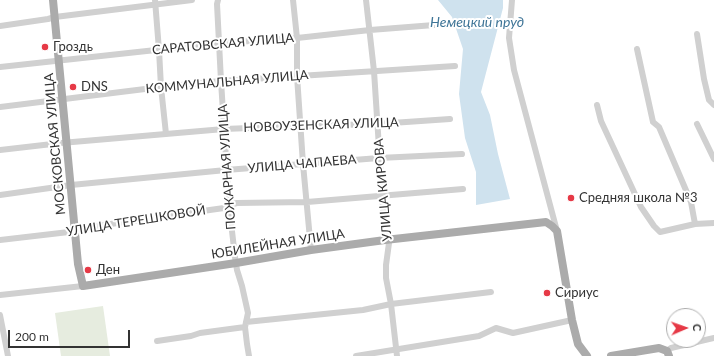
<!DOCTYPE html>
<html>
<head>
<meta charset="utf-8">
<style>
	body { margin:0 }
	#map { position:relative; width:714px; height:356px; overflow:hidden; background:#fff; font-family:Lato,sans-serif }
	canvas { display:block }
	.north { position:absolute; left:666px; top:308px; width:40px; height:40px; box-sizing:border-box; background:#fff; border:1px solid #adadad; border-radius:50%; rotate:88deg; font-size:11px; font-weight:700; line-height:16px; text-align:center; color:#333 }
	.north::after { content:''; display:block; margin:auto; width:14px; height:18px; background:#e63946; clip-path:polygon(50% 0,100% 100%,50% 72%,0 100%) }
	.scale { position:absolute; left:8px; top:330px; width:122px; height:18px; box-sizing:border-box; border:2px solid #333; border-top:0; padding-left:5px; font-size:12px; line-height:14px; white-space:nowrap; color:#333; -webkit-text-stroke:3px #fff; paint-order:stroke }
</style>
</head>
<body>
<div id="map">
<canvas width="714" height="356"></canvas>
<div class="north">С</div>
<div class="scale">200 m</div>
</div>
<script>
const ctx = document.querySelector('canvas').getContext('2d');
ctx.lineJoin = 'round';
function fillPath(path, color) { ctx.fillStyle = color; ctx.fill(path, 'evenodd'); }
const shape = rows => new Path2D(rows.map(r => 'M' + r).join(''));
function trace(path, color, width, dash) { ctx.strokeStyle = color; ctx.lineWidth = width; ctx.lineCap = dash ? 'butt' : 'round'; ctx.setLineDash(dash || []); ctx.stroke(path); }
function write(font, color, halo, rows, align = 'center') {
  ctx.font = font + ' Lato,sans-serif'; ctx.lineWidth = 4; ctx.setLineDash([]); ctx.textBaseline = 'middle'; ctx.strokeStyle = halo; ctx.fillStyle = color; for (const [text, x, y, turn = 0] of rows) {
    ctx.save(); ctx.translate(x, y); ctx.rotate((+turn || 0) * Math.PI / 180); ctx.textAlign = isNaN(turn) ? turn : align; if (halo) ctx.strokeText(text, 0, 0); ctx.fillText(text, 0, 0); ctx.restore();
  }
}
fillPath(shape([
	[103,306,110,356,61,356,55,313]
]), '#e6ecdf');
fillPath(shape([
	[438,0,503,0,503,8,481,92,490,115,498,154,510,199,476,205,476,172,465,138,459,94,463,49,452,17]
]), '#cfe2ee');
trace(shape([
	[155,0,159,50,161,87,166,134],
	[218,0,217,4,221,81,229,205,235,257,237,270,242,286,248,313,245,327,247,344,249,356],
	[293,0,297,38,297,76,303,164,311,250],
	[366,0,374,71,385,240,389,243,386,265,386,278,391,304,397,356],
	[512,0,509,38,514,70,557,231],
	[0,26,48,19,55,17,192,0],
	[697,34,704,79,709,100,714,105],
	[637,49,653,122,659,127,691,202,695,224],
	[0,67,220,43,297,38,370,30,447,24],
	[597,105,601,121,641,207,654,226,660,232,695,224,714,223],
	[0,107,161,87,221,81,455,66],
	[697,124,714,159],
	[0,150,61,143,224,129,301,126,377,124,450,119],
	[0,195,64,186,71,185,226,170,379,158,462,154],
	[0,240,69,232,75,229,224,208,229,205,237,203,307,202,463,189],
	[0,295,83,286],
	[0,315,8,356],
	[246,322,363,310,391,304,491,292],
	[157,341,191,336,200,333,245,327],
	[667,351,671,348,714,338],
	[356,356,479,336,496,328,513,333,572,320]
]), '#d0d0d0', 6);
trace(shape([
	[53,0,78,264,83,286,236,263,311,250,385,240,546,222,552,226,557,231,572,320,578,344,587,356],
	[611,356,659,348,667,351,669,356]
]), '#ababab', 8);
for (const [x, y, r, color] of [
	[45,47,4,"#e63946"],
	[73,87,4,"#e63946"],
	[571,198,4,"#e63946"],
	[88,270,4,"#e63946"],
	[547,293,4,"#e63946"]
]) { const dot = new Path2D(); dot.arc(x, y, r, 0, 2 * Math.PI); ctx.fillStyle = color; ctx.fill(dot); trace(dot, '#fff', 1.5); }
write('13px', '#333', '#fff', [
	["САРАТОВСКАЯ УЛИЦА",223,44,-5],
	["КОММУНАЛЬНАЯ УЛИЦА",227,82,-5],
	["НОВОУЗЕНСКАЯ УЛИЦА",321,125,-2],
	["МОСКОВСКАЯ УЛИЦА",55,144,-95],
	["УЛИЦА ЧАПАЕВА",302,164,-5],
	["ПОЖАРНАЯ УЛИЦА",227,167,-94],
	["УЛИЦА КИРОВА",383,190,-95],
	["УЛИЦА ТЕРЕШКОВОЙ",136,221,-9],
	["ЮБИЛЕЙНАЯ УЛИЦА",278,244,-9]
]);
write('13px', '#333', '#fff', [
	["Гроздь",53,47],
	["DNS",81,87],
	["Средняя школа №3",579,198],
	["Ден",96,270],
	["Сириус",555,293]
], 'left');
write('italic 14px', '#3f7597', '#fff', [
	["Немецкий пруд",477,22]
]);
</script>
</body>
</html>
